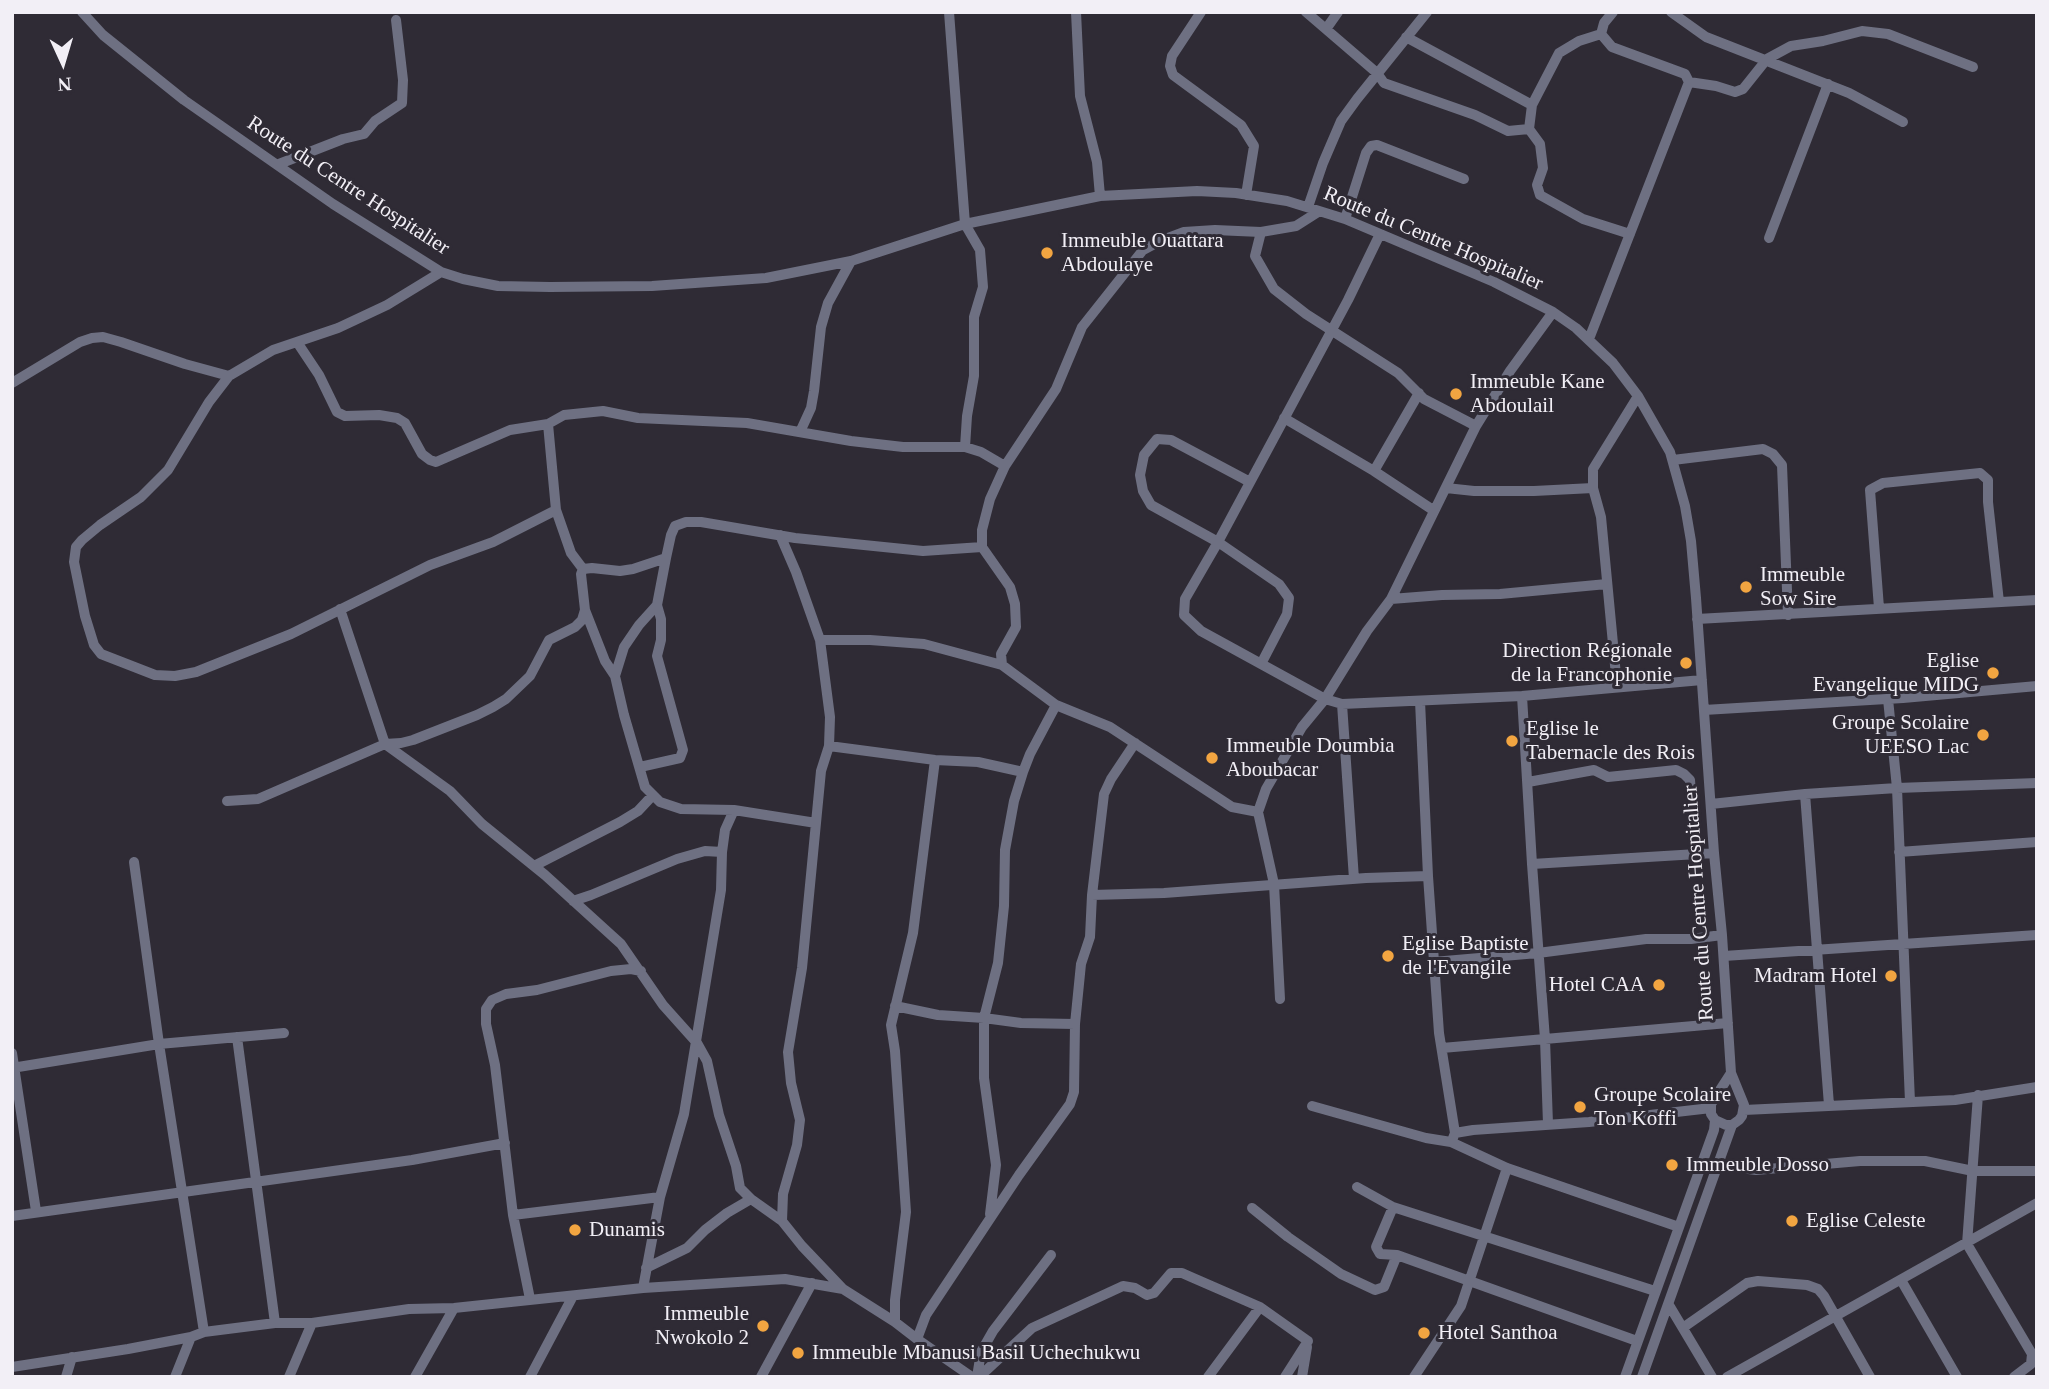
<!DOCTYPE html>
<html>
<head>
<meta charset="utf-8">
<style>
	body { margin:0 }
	#map { position:relative; width:2049px; height:1389px; overflow:hidden; background:#2f2b35; font-family:"Times New Roman",serif }
	canvas { display:block }
	.frame { position:absolute; inset:0; border:14px solid #f2eff6; pointer-events:none }
	.north { position:absolute; left:28px; top:28px; width:70px; height:70px; -webkit-text-stroke:5px #2f2b35; paint-order:stroke; rotate:176deg; font-size:19px; font-weight:700; line-height:28px; text-align:center; color:#f2eff6 }
	.north::after { content:''; display:block; margin:auto; width:24px; height:32px; background:#f2eff6; clip-path:polygon(50% 0,100% 100%,50% 72%,0 100%) }
</style>
</head>
<body>
<div id="map">
<canvas width="2049" height="1389"></canvas>
<div class="frame"></div>
<div class="north">N</div>
</div>
<script>
const ctx = document.querySelector('canvas').getContext('2d');
ctx.lineJoin = 'round';
const shape = rows => new Path2D(rows.map(r => 'M' + r).join(''));
function trace(path, color, width, dash) { ctx.strokeStyle = color; ctx.lineWidth = width; ctx.lineCap = dash ? 'butt' : 'round'; ctx.setLineDash(dash || []); ctx.stroke(path); }
function write(font, color, halo, rows, align = 'center') {
  ctx.font = font + ' "Times New Roman",serif'; ctx.lineWidth = 6; ctx.setLineDash([]); ctx.textBaseline = 'middle'; ctx.strokeStyle = halo; ctx.fillStyle = color; for (const [text, x, y, turn = 0] of rows) {
    ctx.save(); ctx.translate(x, y); ctx.rotate((+turn || 0) * Math.PI / 180); ctx.textAlign = isNaN(turn) ? turn : align; if (halo) ctx.strokeText(text, 0, 0); ctx.fillText(text, 0, 0); ctx.restore();
  }
}
trace(shape([
	[82,12,103,35,184,100,333,204,441,272,463,279,498,286,550,287,652,286,766,278,851,261,965,224,1100,196,1197,191,1236,193,1287,201,1345,219,1494,282,1553,312,1576,328,1613,363,1638,396,1670,452,1685,506,1691,541,1696,598,1714,853,1722,935,1731,1073,1744,1105,1742,1116,1739,1120,1732,1125,1726,1125,1715,1120,1711,1114,1711,1104,1731,1073],
	[949,12,965,224,980,250,983,287,974,317,974,376,967,416,965,447],
	[1076,12,1080,96,1097,162,1100,196],
	[1201,12,1172,56,1170,66,1173,75,1241,125,1254,146,1246,195],
	[1306,12,1377,73,1384,83,1475,115,1508,131,1529,129],
	[1671,12,1706,37,1849,93,1903,122],
	[1326,29,1338,12],
	[1601,34,1579,41,1559,53,1532,105,1529,129,1540,144,1543,168,1537,185,1540,195,1583,219,1630,234],
	[1406,37,1532,105],
	[1689,82,1716,86,1735,92,1743,89,1767,59,1791,46,1823,41,1862,31,1888,34,1973,67],
	[279,164,343,139,364,134,375,121,402,103,403,80,396,20],
	[1308,207,1323,163,1341,121,1357,99,1427,12],
	[1345,219,1366,153,1371,146,1377,145,1464,179],
	[1261,232,1255,256,1274,289,1306,314,1398,373,1424,399,1476,426],
	[1380,234,1348,300,1218,542,1185,599,1184,615,1201,631,1325,699,1342,704,1522,696,1702,680],
	[1769,238,1828,84],
	[441,272,387,305,338,328,273,350,229,376,209,402,168,470,141,497,100,525,82,540,76,547,74,562,85,616,94,645,101,654,155,675,175,676,196,672,291,634,430,565,493,542,556,510],
	[1589,339,1689,82,1685,74,1612,47,1601,34,1604,23,1613,12],
	[297,342,319,375,337,412,345,416,379,415,397,418,405,423,422,454,430,460,436,462,510,430,548,424,564,415,603,411,638,418,747,423,851,441,903,447,965,447,981,452,1005,466],
	[12,383,80,342,92,338,103,337,121,342,185,364,229,376],
	[1284,418,1374,471,1433,510],
	[800,432,811,408,814,391,821,327,828,303,851,261],
	[1673,460,1763,449,1773,454,1782,465,1788,615],
	[1374,471,1419,393],
	[1250,482,1171,440,1157,439,1144,455,1140,475,1143,491,1151,505,1218,542,1279,584,1289,598,1287,614,1261,664],
	[1446,488,1474,491,1534,491,1593,488],
	[780,535,796,572,820,640,830,717,829,746,821,771,802,968,788,1052,791,1083,800,1120,797,1145,783,1194,782,1221],
	[666,558,657,605,639,625,624,647,615,676,624,715,645,787,660,802,681,809,734,810,816,823],
	[583,569,592,568,620,571,633,569,666,558,671,535,675,526,686,522,701,522,795,538,923,551,982,547],
	[1391,599,1442,595,1500,594,1607,584],
	[1879,608,1870,490,1883,483,1980,473,1988,480,1988,502,1999,602],
	[340,609,385,744,450,791,482,824,545,875,621,944,663,1005,697,1043,707,1061,719,1115,736,1166,740,1188,751,1199,782,1221,802,1246,842,1288],
	[585,610,605,661,615,676],
	[1697,619,2037,600],
	[820,640,870,640,924,644,1002,665,1056,705,1110,727,1232,807,1258,812],
	[1002,665,1001,654,1016,627,1015,604,1010,587,982,547,982,530,990,499,1005,466,1056,389,1082,327,1143,250,1160,241,1184,232,1215,230,1261,232,1296,226,1318,212],
	[1617,686,1601,517,1593,488,1593,469,1638,396],
	[1522,696,1532,864,1545,1039,1548,1124],
	[1888,699,1897,788,1910,1102],
	[1420,701,1428,876,1439,1033,1455,1133],
	[1342,704,1354,879],
	[1704,710,1903,698,2037,686],
	[829,746,935,760,978,762,1023,772],
	[640,767,680,758,683,750,657,656,661,640,661,619,657,605],
	[1528,782,1594,770,1608,777,1676,770,1684,774,1690,780,1696,854],
	[1805,794,1829,1105],
	[227,801,258,799,385,744,401,743,413,740,477,715,493,707,506,699,530,676,549,640,575,627,582,620,585,610,581,574,583,569,571,553,556,510,548,424],
	[1711,804,1805,794,1897,788,2037,783],
	[1899,852,2037,842],
	[134,862,159,1044,204,1332],
	[1532,864,1714,853],
	[534,866,620,822,638,811,653,795],
	[1092,895,1164,893,1366,878,1428,876],
	[573,901,591,895,677,859,705,851,722,852],
	[1724,956,2037,935],
	[1433,962,1538,953,1646,939,1691,939,1722,935],
	[1280,999,1274,884,1258,812,1266,789,1302,727,1325,699,1367,631,1391,599,1476,426,1510,371,1553,312],
	[895,1006,938,1015,984,1018,1021,1023,1075,1024],
	[237,1037,275,1323],
	[1442,1048,1728,1023],
	[12,1053,36,1211],
	[12,1068,159,1044,284,1033],
	[1978,1095,1967,1244,2032,1354,2031,1364,2014,1377],
	[1312,1106,1426,1138,1451,1142,1507,1168,1679,1227],
	[1744,1110,1955,1100,2037,1087],
	[1453,1138,1455,1133,1473,1130,1589,1122,1711,1108],
	[1718,1165,1756,1170,1860,1161,1925,1161,1973,1171,2037,1171],
	[1357,1187,1393,1207,1655,1291],
	[1393,1207,1376,1247,1380,1254,1397,1255,1637,1341],
	[1252,1208,1288,1237,1341,1274,1375,1290,1384,1287,1397,1255],
	[990,1214,996,1165,984,1078,984,1018,998,963,1004,906,1005,850,1014,801,1023,772,1030,754,1056,705],
	[513,1215,660,1197],
	[12,1216,412,1160,505,1143],
	[646,1268,687,1248,705,1230,727,1213,751,1199],
	[1901,1280,1957,1377],
	[643,1288,660,1197,684,1114,721,890,722,852,725,830,734,810],
	[530,1299,513,1215,495,1065,486,1024,486,1009,492,1000,506,994,537,990,611,971,631,969,641,971],
	[1669,1305,1712,1377],
	[895,1322,895,1300,906,1212,895,1051,891,1025,913,933,935,760],
	[1684,1327,1747,1283,1758,1281,1807,1285,1818,1289,1824,1296,1870,1377],
	[917,1339,926,1315,1019,1175,1070,1104,1074,1092,1075,1024,1081,964,1090,937,1092,895,1104,794,1111,779,1135,743],
	[12,1367,128,1349,191,1337,204,1332,275,1323,312,1323,409,1309,454,1308,643,1288,785,1279,843,1289,895,1322,917,1339,972,1377],
	[66,1377,72,1357],
	[175,1377,191,1337],
	[289,1377,312,1323],
	[415,1377,454,1308],
	[530,1377,573,1296],
	[761,1377,812,1283],
	[977,1377,981,1352,993,1331,1051,1255],
	[979,1377,1032,1328,1123,1286,1135,1288,1147,1295,1154,1293,1171,1273,1182,1273,1191,1277,1260,1307,1308,1341],
	[1208,1377,1260,1307],
	[1285,1377,1308,1341],
	[1302,1377,1307,1347],
	[1414,1377,1461,1306,1507,1168],
	[1625,1377,1714,1130,1715,1120],
	[1642,1377,1732,1125],
	[1727,1377,2037,1203]
]), '#6e7082', 10);
for (const [x, y, r, color] of [
	[1047,253,7,"#f2a541"],
	[1456,394,7,"#f2a541"],
	[1746,587,7,"#f2a541"],
	[1686,663,7,"#f2a541"],
	[1993,673,7,"#f2a541"],
	[1983,735,7,"#f2a541"],
	[1512,741,7,"#f2a541"],
	[1212,758,7,"#f2a541"],
	[1388,956,7,"#f2a541"],
	[1891,976,7,"#f2a541"],
	[1659,985,7,"#f2a541"],
	[1580,1107,7,"#f2a541"],
	[1672,1165,7,"#f2a541"],
	[1792,1221,7,"#f2a541"],
	[575,1230,7,"#f2a541"],
	[763,1326,7,"#f2a541"],
	[1424,1333,7,"#f2a541"],
	[798,1353,7,"#f2a541"]
]) { const dot = new Path2D(); dot.arc(x, y, r, 0, 2 * Math.PI); ctx.fillStyle = color; ctx.fill(dot); trace(dot, '#2f2b35', 2.5); }
write('21px', '#f2eff6', '#2f2b35', [
	["Route du Centre Hospitalier",348,186,33],
	["Route du Centre Hospitalier",1433,239,23],
	["Route du Centre Hospitalier",1699,903,-94]
]);
write('21px', '#f2eff6', '#2f2b35', [
	["Immeuble Ouattara",1061,241],
	["Abdoulaye",1061,265],
	["Immeuble Kane",1470,382],
	["Abdoulail",1470,406],
	["Immeuble",1760,575],
	["Sow Sire",1760,599],
	["Direction Régionale",1672,651,"right"],
	["de la Francophonie",1672,675,"right"],
	["Eglise",1979,661,"right"],
	["Evangelique MIDG",1979,685,"right"],
	["Groupe Scolaire",1969,723,"right"],
	["UEESO Lac",1969,747,"right"],
	["Eglise le",1526,729],
	["Tabernacle des Rois",1526,753],
	["Immeuble Doumbia",1226,746],
	["Aboubacar",1226,770],
	["Eglise Baptiste",1402,944],
	["de l'Evangile",1402,968],
	["Madram Hotel",1877,976,"right"],
	["Hotel CAA",1645,985,"right"],
	["Groupe Scolaire",1594,1095],
	["Ton Koffi",1594,1119],
	["Immeuble Dosso",1686,1165],
	["Eglise Celeste",1806,1221],
	["Dunamis",589,1230],
	["Immeuble",749,1314,"right"],
	["Nwokolo 2",749,1338,"right"],
	["Hotel Santhoa",1438,1333],
	["Immeuble Mbanusi Basil Uchechukwu",812,1353]
], 'left');
</script>
</body>
</html>
